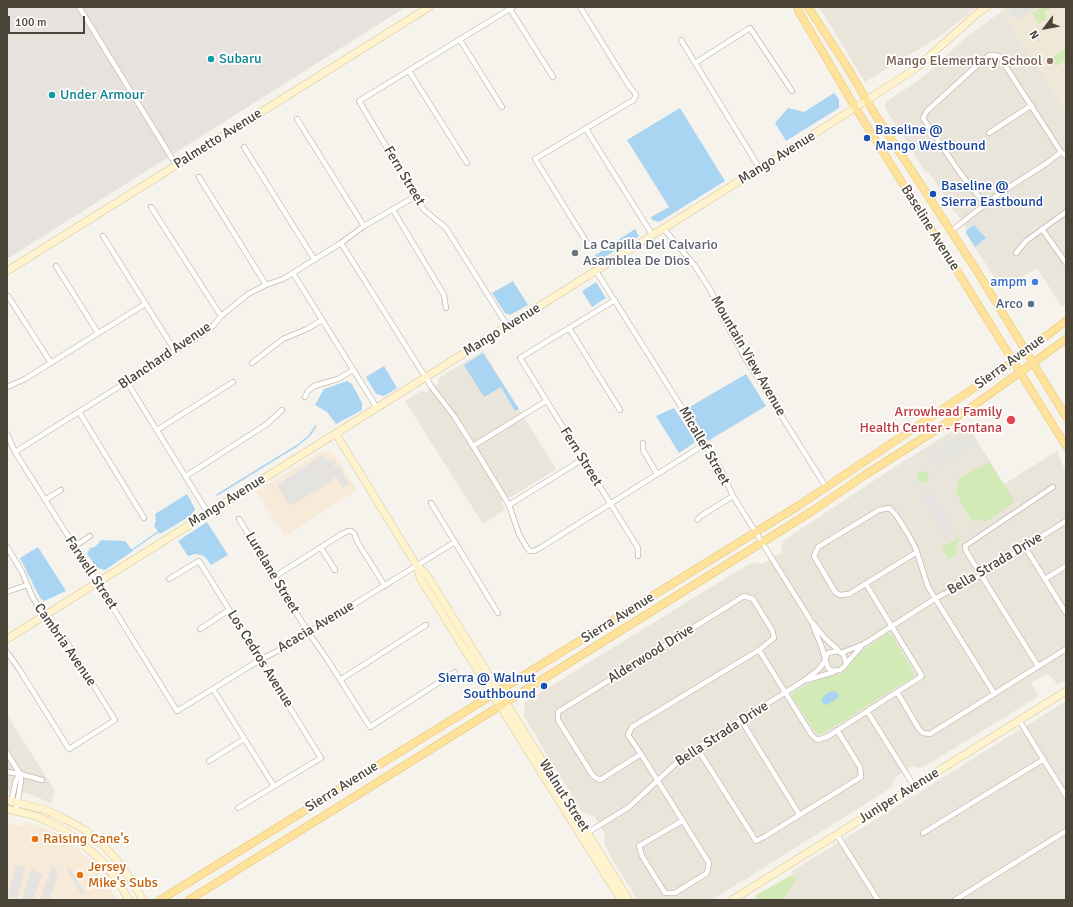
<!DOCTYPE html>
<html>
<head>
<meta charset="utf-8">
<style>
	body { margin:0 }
	#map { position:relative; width:1073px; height:907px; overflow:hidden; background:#f6f3ec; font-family:Signika,sans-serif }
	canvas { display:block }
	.frame { position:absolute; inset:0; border:8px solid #4b4439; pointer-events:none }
	.north { position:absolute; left:1025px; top:8px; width:40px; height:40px; -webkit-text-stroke:3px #fff; paint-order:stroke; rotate:238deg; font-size:11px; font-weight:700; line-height:16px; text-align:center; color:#4b4439 }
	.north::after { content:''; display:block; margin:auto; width:14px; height:18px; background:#4b4439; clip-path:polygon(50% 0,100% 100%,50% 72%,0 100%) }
	.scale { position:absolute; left:8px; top:16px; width:77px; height:18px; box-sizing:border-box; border:2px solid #4b4439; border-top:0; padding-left:5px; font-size:12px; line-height:14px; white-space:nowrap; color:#4b4439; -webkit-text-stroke:3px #fff; paint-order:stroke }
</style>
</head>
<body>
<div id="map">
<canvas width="1073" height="907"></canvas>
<div class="frame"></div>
<div class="north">N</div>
<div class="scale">100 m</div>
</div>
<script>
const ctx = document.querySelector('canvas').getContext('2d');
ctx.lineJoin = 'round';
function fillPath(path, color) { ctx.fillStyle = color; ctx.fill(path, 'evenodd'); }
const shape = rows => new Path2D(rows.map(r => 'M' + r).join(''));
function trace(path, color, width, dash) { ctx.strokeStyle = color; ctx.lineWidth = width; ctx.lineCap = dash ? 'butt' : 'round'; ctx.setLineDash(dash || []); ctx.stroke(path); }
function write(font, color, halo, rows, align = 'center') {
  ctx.font = font + ' Signika,sans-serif'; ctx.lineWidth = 3.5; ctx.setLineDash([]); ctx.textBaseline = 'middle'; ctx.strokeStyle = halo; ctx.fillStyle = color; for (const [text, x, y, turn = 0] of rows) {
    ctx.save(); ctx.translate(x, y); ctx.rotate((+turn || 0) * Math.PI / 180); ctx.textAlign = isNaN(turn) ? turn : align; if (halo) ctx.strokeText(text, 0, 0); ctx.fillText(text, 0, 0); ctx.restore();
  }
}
fillPath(shape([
	[819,7,977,7,942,35,865,82],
	[1002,11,1066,111,1066,304,1062,307,1037,268,1002,289,966,233,967,229,957,214,955,213,929,172,926,173,885,108,886,102,916,82,931,70,965,38],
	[483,351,556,469,515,495,501,501,505,510,483,524,405,401,421,391,426,392,437,385,439,378],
	[966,423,1004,484,1057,451,1063,466,1066,469,1066,680,1058,685,1048,673,1031,683,1039,696,922,768,912,766,896,777,891,788,712,900,637,900,610,855,604,843,605,835,595,817,581,811,524,716,525,702,734,573,753,562,762,564,781,553,783,541,896,466],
	[1066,701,1066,900,783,900,796,880,791,872],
	[7,715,55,791,51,803,29,794,7,790]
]), '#eae5da');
fillPath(shape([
	[321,451,333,453,336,456,357,490,285,536,256,492],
	[26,822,42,827,56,833,77,848,94,865,117,900,7,900,7,823,20,826]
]), '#f7ead8');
fillPath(shape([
	[7,7,406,7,7,259]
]), '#e6e2dd');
fillPath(shape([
	[1004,7,1066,7,1066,111,1001,9]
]), '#efe8d6');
fillPath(shape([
	[1042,7,1052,7,1044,12,1047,18,1039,24,1032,13],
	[1066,49,1066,60,1056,66,1051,58],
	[989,462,1015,502,984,523,982,518,973,522,956,493,959,478],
	'917 477a6 6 0 1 1 12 0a6 6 0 1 1-12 0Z',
	[961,536,956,546,957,554,949,559,941,548],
	[887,633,893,636,895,641,913,671,914,676,822,734,817,734,796,702,793,699,792,697,794,691,800,689,818,679,841,674,844,672,859,654],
	[792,875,796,880,783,900,755,900,756,895]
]), '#d2eab5');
fillPath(shape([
	[1006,7,1013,7,1014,9,1014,7,1039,7,1017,21,1015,17,1012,17],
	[973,435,978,443,936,469,929,454,958,436,962,442],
	[322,455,324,458,331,461,334,460,336,464,333,466,334,468,338,465,349,484,342,488,338,480,334,477,331,478,332,481,293,505,291,503,288,504,277,485,316,459,318,462,319,462,317,458],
	[931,491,955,531,946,536,921,497],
	[16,865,25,867,17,899,8,897],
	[52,866,57,868,55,872,59,873,49,900,40,900],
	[70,868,85,893,82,895,66,870],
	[31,869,42,874,33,900,22,900]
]), '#e5e3e0');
fillPath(shape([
	[834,93,839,99,839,108,786,141,775,123,788,108,804,112],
	[680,108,725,181,659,222,652,220,651,217,669,207,627,140],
	[974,225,986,238,975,247,966,233,967,230],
	[635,229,639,236,595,263,591,258],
	[513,281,528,305,510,315,505,313,492,293],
	[596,282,606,298,592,307,582,291],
	[483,353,519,409,515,411,501,387,484,397,464,365],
	[384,366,397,388,384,396,376,394,366,377],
	[746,374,766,406,708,441,688,408],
	[347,381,352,384,362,403,362,410,336,424,327,412,315,405,324,389],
	[674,408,694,439,694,443,679,453,656,416],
	[187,494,195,509,192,515,160,534,154,526,156,521,155,514],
	[207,522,228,555,211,565,206,558,202,555,195,554,188,556,178,541],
	[101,540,125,541,133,551,105,570,97,568,87,554,90,548,95,547],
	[38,547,66,591,44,601,41,599,37,592,20,558],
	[833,691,834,692,836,691,839,696,838,697,838,698,827,705,826,704,824,705,821,700,823,699,822,698,827,693]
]), '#a9d4f2');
trace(shape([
	[217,495,298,445,309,436,316,426],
	[132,550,158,532]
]), '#a9d4f2', 1.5);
const street = shape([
	[79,7,176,165],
	[580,7,629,86,635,93,636,95,633,101,630,102,535,159,589,246],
	[510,9,553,77],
	[460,40,502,107],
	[681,40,760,169],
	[695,63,750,28,792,91],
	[409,71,467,163],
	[297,119,364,226],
	[586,129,653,236],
	[989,133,1032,105],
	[244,147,314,259],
	[199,177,266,285],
	[985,204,960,173,925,121,923,118,927,111,984,59,990,55,999,56,1061,152,1066,156],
	[151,207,221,316],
	[393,210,444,295,446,308],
	[664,229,695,266,711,291,721,314,745,358,826,487],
	[1042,229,1066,263],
	[951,231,1000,193,1047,163,1061,152],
	[103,236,175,351],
	[341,243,431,386,454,416,473,446,509,505,519,534,527,548,530,551,534,551,540,548,705,444],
	[1016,253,1026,241,1066,212],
	[56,266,98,333],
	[596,271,721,470,733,496,811,621,825,638,839,651],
	[293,273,377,408],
	[8,296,51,363],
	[615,300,520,358,638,548,638,556],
	[508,327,446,228,424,210,359,101,513,7],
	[569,328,620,410],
	[252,363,283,339,307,329,322,320],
	[127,382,208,513],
	[7,387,25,379,145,304],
	[305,397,308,391,314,386,338,379,353,370],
	[79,412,144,518],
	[157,430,233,382],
	[7,434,15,452,97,582,177,711,260,660,283,648,455,542],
	[643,443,643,450,657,474],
	[473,446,546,401],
	[15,452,198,337,213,326,221,316,248,294,266,285,283,279,293,273,341,243,364,226,416,196],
	[186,476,267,424,282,410],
	[45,500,61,490],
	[431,503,498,613],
	[509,505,583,459],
	[239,519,308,632,327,659,370,727,455,672],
	[697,520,701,516,733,496],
	[7,547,22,572,32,596,47,622,66,641,115,720,69,749,19,669,7,652],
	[74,547,90,536],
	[1025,547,1066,613],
	[321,548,335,570],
	[917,552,849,594,840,595,835,592,814,556,818,547,879,510,889,508,896,515,908,534,916,549,928,587,994,693],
	[274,577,342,534,348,531,351,531,354,533,358,543,385,586],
	[169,579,199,561,321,758,238,808],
	[1045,579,1066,566],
	[7,592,27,585],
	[813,626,821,645,828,668,833,671,840,670,845,666,846,662,843,654,837,651,828,653,825,659],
	[200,629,229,610],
	[759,650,811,734,817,740,827,737,922,676,866,584],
	[841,653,864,644,936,598,981,575,1066,521],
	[845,665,861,647],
	[1038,666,966,551,965,546,1053,487],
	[340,680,426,625],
	[807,680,834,672],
	[213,689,274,786],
	[897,692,919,729,923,733,930,734,1066,649],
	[867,711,914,786],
	[741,720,799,814],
	[1019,720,1066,796],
	[697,748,756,841,764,837,861,777,860,767,837,730],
	[7,753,20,774,21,781,16,811],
	[641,754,600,780,593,776,558,720,558,712,744,596,753,599,772,630,774,638,759,650,632,727,628,735,641,754,709,863,707,873,675,893,665,893,642,856,639,846,682,821],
	[209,761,244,739],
	[7,772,20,774,42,780],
	[11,803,16,780,20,774],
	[587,833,629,807,684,756,802,682,818,670,825,661],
	[923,833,1044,759],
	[837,835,878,900],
	[955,900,1066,831]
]);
const secondary = shape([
	[7,271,429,7],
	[336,434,417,566,426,574,629,900],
	[417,566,420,578,621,900],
	[7,639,800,143,915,69,979,12,987,7],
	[7,800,46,810,65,819,85,830,103,845,117,860,130,878,143,900],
	[7,809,36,816,47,821,59,827,78,840,103,862,120,885,129,900],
	[732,900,1066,691]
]);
const primary = shape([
	[797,7,799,12,855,107,1066,446],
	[808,7,846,65,873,111,977,271,1066,417],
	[160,900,798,506,1004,368,1066,321],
	[189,900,814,510,865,475,969,409,1066,339]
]);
trace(street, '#c2bbae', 6);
trace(secondary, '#d6c79b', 8);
trace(primary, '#e6c16a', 8);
trace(street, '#fff', 4.5);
trace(secondary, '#fff3cd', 7);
trace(primary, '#ffe39c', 7);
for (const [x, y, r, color] of [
	[211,59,4,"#0f9aa8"],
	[1050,61,4,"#8d6e63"],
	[52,95,4,"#0f9aa8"],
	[867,138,4,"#1a4fb4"],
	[933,194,4,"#1a4fb4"],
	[575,253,4,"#6b7280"],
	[1035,282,4,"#3f7fe0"],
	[1031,304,4,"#5c6f8a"],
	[1011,420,5,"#e0444e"],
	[544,686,4,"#1a4fb4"],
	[35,839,4,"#e8710a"],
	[80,875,4,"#e8710a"]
]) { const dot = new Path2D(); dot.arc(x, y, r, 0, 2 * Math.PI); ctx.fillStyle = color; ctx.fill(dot); trace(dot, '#fff', 1.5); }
write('14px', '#0d838f', '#fff', [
	["Subaru",219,59],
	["Under Armour",60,95]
], 'left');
write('14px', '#785e54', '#fff', [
	["Mango Elementary School",1042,61]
], 'right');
write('14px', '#164399', '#fff', [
	["Baseline @",875,130],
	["Mango Westbound",875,146],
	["Baseline @",941,186],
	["Sierra Eastbound",941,202],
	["Sierra @ Walnut",536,678,"right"],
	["Southbound",536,694,"right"]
], 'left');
write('14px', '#4b4439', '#fff', [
	["Palmetto Avenue",218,139,-32],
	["Mango Avenue",777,158,-32],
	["Fern Street",404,176,59],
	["Baseline Avenue",930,228,58],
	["Mango Avenue",502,330,-32],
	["Blanchard Avenue",165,356,-34],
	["Mountain View Avenue",748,356,60],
	["Sierra Avenue",1010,362,-36],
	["Micallef Street",704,446,60],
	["Fern Street",581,457,58],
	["Mango Avenue",227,501,-32],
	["Bella Strada Drive",995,564,-31],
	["Farwell Street",91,573,57],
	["Lurelane Street",272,573,59],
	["Sierra Avenue",618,618,-32],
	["Acacia Avenue",316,627,-31],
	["Cambria Avenue",65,645,55],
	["Alderwood Drive",651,654,-32],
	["Los Cedros Avenue",260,659,58],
	["Bella Strada Drive",722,734,-33],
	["Sierra Avenue",342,787,-32],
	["Walnut Street",564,796,58],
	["Juniper Avenue",899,796,-32]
]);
write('14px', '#5b616d', '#fff', [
	["La Capilla Del Calvario",583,245],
	["Asamblea De Dios",583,261]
], 'left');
write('14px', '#366cbe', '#fff', [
	["ampm",1027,282]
], 'right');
write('14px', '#4e5e75', '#fff', [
	["Arco",1023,304]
], 'right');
write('14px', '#be3a42', '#fff', [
	["Arrowhead Family",1002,412],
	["Health Center - Fontana",1002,428]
], 'right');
write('14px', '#c56008', '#fff', [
	["Raising Cane's",43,839],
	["Jersey",88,867],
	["Mike's Subs",88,883]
], 'left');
</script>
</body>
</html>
